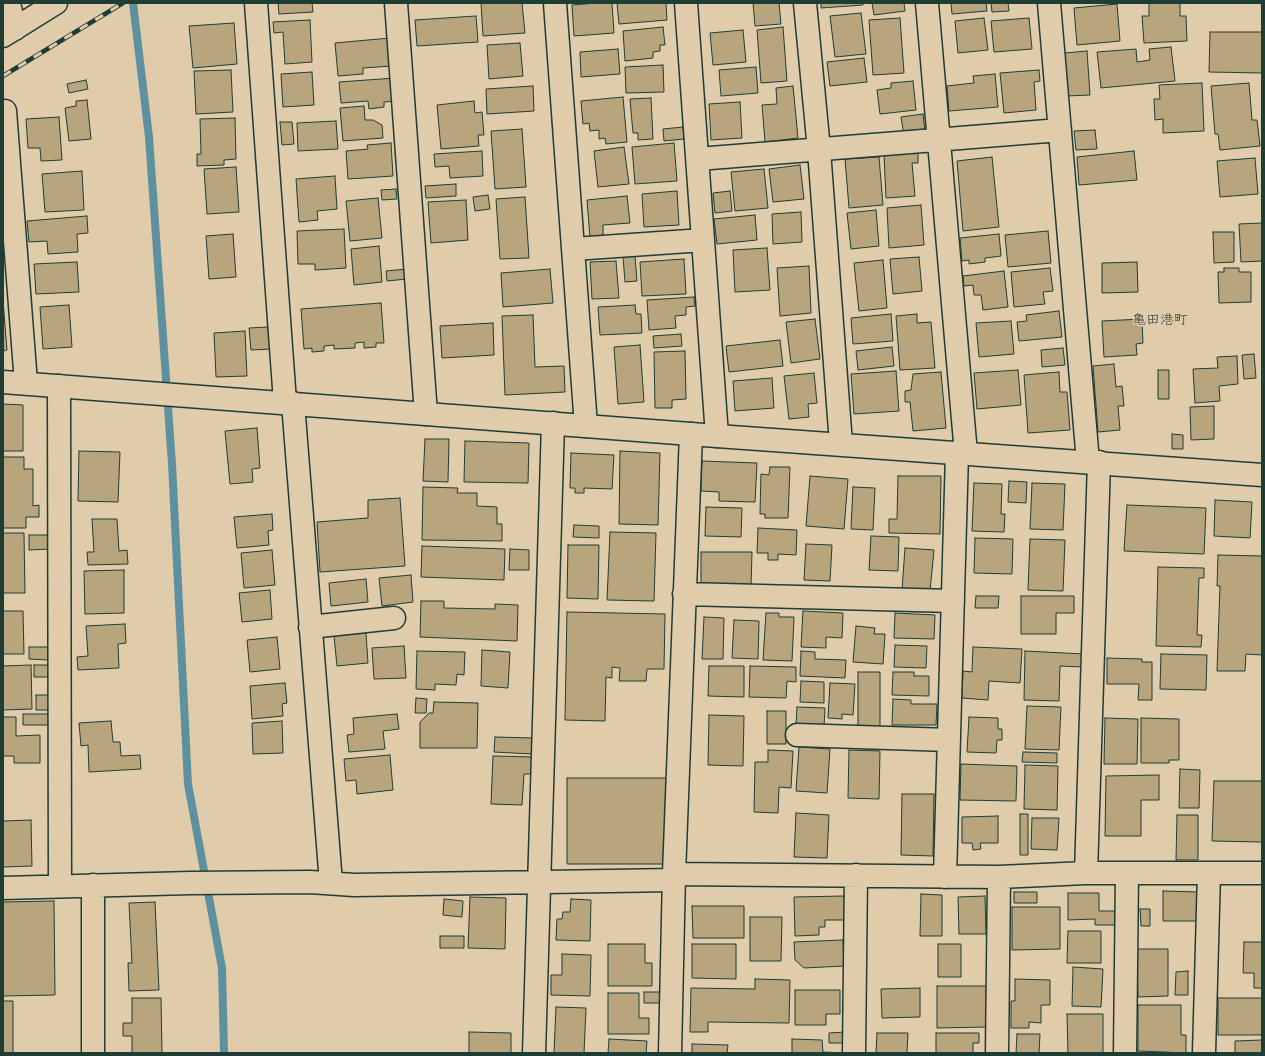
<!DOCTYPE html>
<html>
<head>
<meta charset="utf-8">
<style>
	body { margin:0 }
	#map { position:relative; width:1265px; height:1056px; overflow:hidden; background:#e0ccab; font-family:"Shantell Sans",sans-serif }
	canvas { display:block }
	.frame { position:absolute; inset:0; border:4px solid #1f3d34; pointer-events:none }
</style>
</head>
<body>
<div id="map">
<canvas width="1265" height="1056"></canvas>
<div class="frame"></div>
</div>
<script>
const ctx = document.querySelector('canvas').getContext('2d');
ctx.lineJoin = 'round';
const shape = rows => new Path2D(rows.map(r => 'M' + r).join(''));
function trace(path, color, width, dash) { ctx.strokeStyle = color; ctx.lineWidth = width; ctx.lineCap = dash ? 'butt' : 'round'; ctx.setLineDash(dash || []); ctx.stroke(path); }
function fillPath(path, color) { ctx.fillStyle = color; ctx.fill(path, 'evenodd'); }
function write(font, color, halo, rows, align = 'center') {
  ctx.font = font + ' "Shantell Sans","Klee One",sans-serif'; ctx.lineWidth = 3; ctx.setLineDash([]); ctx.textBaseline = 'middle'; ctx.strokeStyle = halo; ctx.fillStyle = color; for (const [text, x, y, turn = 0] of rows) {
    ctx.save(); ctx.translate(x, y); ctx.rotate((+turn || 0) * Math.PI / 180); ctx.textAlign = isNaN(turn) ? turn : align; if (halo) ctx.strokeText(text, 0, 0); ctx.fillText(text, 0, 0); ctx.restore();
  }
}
trace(shape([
	[133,3,149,137,172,464,188,784,222,968,224,1053]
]), '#5d91a0', 8);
const building = shape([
	[278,3,312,3,313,12,279,14,278,3],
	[481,3,522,3,525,33,483,36,481,3],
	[597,3,612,3,614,33,574,36,572,5,597,3],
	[617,3,666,3,667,20,619,24,617,3],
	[753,3,779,3,781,24,755,26,753,3],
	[821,3,863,3,863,5,821,8,821,3],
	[872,3,904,3,905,11,874,15,872,3],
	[951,3,986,3,987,11,952,14,951,3],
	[991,3,1008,3,1009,11,992,12,991,3],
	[1149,3,1180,3,1180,16,1186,16,1187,41,1144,43,1142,16,1149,16,1149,3],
	[1117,4,1120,41,1077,45,1074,8,1117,4],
	[861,13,866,54,835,57,830,16,861,13],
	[476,16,478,42,417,46,415,20,476,16],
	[900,18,904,73,873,75,869,20,900,18],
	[984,18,988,50,958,53,955,21,984,18],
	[1029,18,1032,49,994,52,991,21,1029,18],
	[310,20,312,62,285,64,283,32,274,33,273,22,310,20],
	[234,23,237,64,193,68,189,26,234,23],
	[663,27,665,45,660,45,660,51,653,52,653,58,625,61,623,31,663,27],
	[783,27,787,81,761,83,757,30,783,27],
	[743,30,746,62,713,65,710,33,743,30],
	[1210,32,1262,32,1262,73,1209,72,1210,32],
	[390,38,392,66,363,68,363,74,338,76,335,43,390,38],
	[520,43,523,76,489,79,487,45,520,43],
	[1171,47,1175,81,1101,88,1097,52,1136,49,1137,62,1150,60,1149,49,1171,47],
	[618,49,620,74,581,77,580,52,618,49],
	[1087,51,1090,95,1067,96,1065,53,1087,51],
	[864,58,867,82,830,86,827,62,864,58],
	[663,65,664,92,626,93,625,67,663,65],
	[756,67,758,93,721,96,719,70,756,67],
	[231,70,233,112,196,114,194,71,231,70],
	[1039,70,1040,81,1034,82,1036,110,1004,113,1000,73,1039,70],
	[312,72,314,105,283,107,281,74,312,72],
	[995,74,998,107,949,111,947,86,974,83,973,76,995,74],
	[395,78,396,101,384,102,384,107,369,109,368,101,341,103,339,82,395,78],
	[86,80,88,89,69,93,67,84,86,80],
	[913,81,916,110,880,114,877,90,891,88,891,83,913,81],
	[1202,83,1204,131,1163,133,1163,119,1155,120,1154,99,1160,99,1159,85,1202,83],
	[1249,83,1252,120,1257,120,1260,146,1220,150,1218,134,1215,134,1211,86,1249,83],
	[533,86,534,111,487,114,486,89,533,86],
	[793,86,798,138,765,142,762,105,777,104,776,88,793,86],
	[623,97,627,142,606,144,605,138,599,139,599,130,590,131,589,123,583,124,581,101,623,97],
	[651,98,653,139,638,140,638,133,633,133,630,99,651,98],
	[87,100,91,139,69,141,65,108,76,106,76,101,87,100],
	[474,101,475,113,482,112,484,135,478,135,479,146,441,149,437,105,474,101],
	[740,102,742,138,711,140,709,104,740,102],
	[364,106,365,120,373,120,382,125,383,138,343,141,340,108,364,106],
	[923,114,925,132,904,135,901,117,923,114],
	[59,117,62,160,41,161,40,148,28,148,26,119,59,117],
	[235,118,236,159,224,160,224,165,197,166,197,154,201,154,200,119,235,118],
	[336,121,338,149,298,151,297,123,336,121],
	[280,122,292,122,294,144,282,145,280,122],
	[683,127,684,139,664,141,663,129,683,127],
	[522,129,526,187,495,189,491,131,522,129],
	[1095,130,1097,149,1076,150,1074,131,1095,130],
	[391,143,393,176,348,179,346,151,368,149,367,145,391,143],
	[674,143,677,181,635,184,632,147,674,143],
	[624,147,629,184,598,187,594,151,624,147],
	[482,151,483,176,450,178,449,166,435,167,434,154,482,151],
	[1134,151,1137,180,1079,185,1077,157,1134,151],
	[918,152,918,163,912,163,915,196,886,198,884,154,918,152],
	[879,157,883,205,849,208,845,159,879,157],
	[992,157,999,227,963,231,957,161,992,157],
	[1255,158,1258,194,1220,197,1217,161,1255,158],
	[800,165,804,199,773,202,769,169,800,165],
	[236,167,239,212,207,214,204,169,236,167],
	[764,169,768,208,735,211,731,172,764,169],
	[82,171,84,210,45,212,42,174,82,171],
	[335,176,337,209,317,211,318,220,299,222,296,179,335,176],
	[456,184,456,196,426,198,425,186,456,184],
	[396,189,397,199,382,200,381,190,396,189],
	[677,191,679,225,644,227,642,194,677,191],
	[730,191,732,211,715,213,713,193,730,191],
	[488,195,490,209,475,211,473,197,488,195],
	[627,196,630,223,603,225,603,236,590,238,587,200,627,196],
	[525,197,529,258,500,259,496,199,525,197],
	[378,198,382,238,350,241,346,201,378,198],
	[466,200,468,240,431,243,428,202,466,200],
	[921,205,924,245,889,248,887,208,921,205],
	[876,210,879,246,851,249,847,213,876,210],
	[801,212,802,242,773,244,772,214,801,212],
	[755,215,757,240,717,244,714,219,755,215],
	[87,216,88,233,77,234,78,252,48,254,47,241,29,242,27,221,87,216],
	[1262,223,1262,261,1241,262,1239,224,1262,223],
	[344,229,346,268,315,270,315,264,298,264,297,231,344,229],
	[1048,231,1051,263,1008,267,1005,235,1048,231],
	[1213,232,1234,232,1234,262,1214,263,1213,232],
	[233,234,236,277,209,279,206,236,233,234],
	[999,234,1001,256,985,258,985,262,969,264,969,260,962,261,960,238,999,234],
	[379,246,382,282,354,285,351,249,379,246],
	[767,248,770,290,735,292,733,250,767,248],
	[635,256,637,281,625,282,623,257,635,256],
	[919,257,922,291,893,294,890,259,919,257],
	[684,259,686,294,642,296,640,262,684,259],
	[883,260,887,308,859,311,854,263,883,260],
	[616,261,619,298,592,299,590,262,616,261],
	[77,262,79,292,36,294,34,264,77,262],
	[1137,262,1138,292,1102,293,1102,263,1137,262],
	[809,266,811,313,780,316,777,268,809,266],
	[1050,268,1053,291,1043,292,1045,304,1014,307,1011,272,1050,268],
	[1224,268,1239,268,1239,272,1251,272,1251,302,1219,303,1218,272,1224,272,1224,268],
	[406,269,407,279,387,281,386,271,406,269],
	[550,269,553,303,503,307,501,273,550,269],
	[1004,271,1008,307,983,310,981,295,974,295,973,285,964,286,963,276,1004,271],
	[694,297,695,306,686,307,686,315,675,316,676,328,649,330,647,300,694,297],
	[3,300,7,350,3,351,3,300],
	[381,303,384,343,376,343,376,347,364,348,364,342,355,343,355,348,334,349,334,345,324,346,324,351,312,352,312,348,304,349,301,309,381,303],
	[69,305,72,347,43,349,40,307,69,305],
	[635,305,636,314,641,314,642,333,600,335,598,307,635,305],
	[1059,311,1062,337,1019,341,1017,322,1027,321,1026,315,1059,311],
	[891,314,893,341,853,344,851,318,891,314],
	[917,314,917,323,931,322,935,368,900,370,896,316,917,314],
	[533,315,535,367,564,366,565,392,505,395,502,316,533,315],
	[815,319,820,359,791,363,786,322,815,319],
	[1142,319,1143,343,1136,344,1137,355,1104,357,1102,321,1142,319],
	[1011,321,1014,354,979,357,976,323,1011,321],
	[493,323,494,355,442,358,440,326,493,323],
	[269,327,271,349,251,350,249,328,269,327],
	[245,331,247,376,216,377,214,333,245,331],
	[681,334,682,346,654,348,653,336,681,334],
	[780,340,783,366,729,372,726,346,780,340],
	[640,345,644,402,618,404,614,347,640,345],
	[892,347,894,366,858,370,856,351,892,347],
	[1063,348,1065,365,1042,367,1041,350,1063,348],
	[685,351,686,399,672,400,672,408,655,408,654,352,685,351],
	[1254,354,1256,378,1244,379,1242,355,1254,354],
	[1237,356,1238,384,1219,386,1220,401,1195,403,1193,369,1218,368,1217,357,1237,356],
	[1114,364,1116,387,1122,386,1124,406,1118,406,1120,430,1098,432,1093,366,1114,364],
	[1018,370,1021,405,977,409,974,373,1018,370],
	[1158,370,1169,370,1169,399,1158,399,1158,370],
	[896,371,899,411,854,414,851,374,896,371],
	[941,372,946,428,913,431,910,402,905,402,905,391,911,390,913,374,941,372],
	[1059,372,1060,392,1067,392,1070,430,1028,433,1024,375,1059,372],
	[814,373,817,403,808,404,809,417,789,419,784,376,814,373],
	[772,378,774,408,735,411,733,381,772,378],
	[3,404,23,405,23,451,3,451,3,404],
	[1214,406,1214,439,1191,440,1190,407,1214,406],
	[257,428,260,468,252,469,253,482,230,484,225,431,257,428],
	[1172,434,1183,435,1183,449,1172,449,1172,434],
	[425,439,449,439,448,482,423,481,425,439],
	[465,441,529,443,528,483,464,482,465,441],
	[79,451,120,452,118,502,78,501,79,451],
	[620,451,660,453,658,525,619,524,620,451],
	[571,453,614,455,612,489,584,488,584,493,575,493,575,488,570,488,571,453],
	[3,457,24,457,24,469,33,469,33,506,39,505,39,517,26,517,26,528,3,528,3,457],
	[702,461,757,463,755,502,719,501,719,492,701,491,702,461],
	[770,467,790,467,788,518,765,518,765,514,760,514,761,474,769,475,770,467],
	[810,476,848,479,844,529,806,526,810,476],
	[898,476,941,476,940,534,889,533,889,519,897,519,898,476],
	[1009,481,1027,482,1026,503,1008,502,1009,481],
	[974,483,1002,484,1001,514,1005,514,1004,532,972,531,974,483],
	[1032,483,1065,484,1063,530,1030,529,1032,483],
	[423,487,458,488,457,493,477,493,477,506,497,507,497,524,502,524,502,541,422,540,423,487],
	[853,487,875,488,873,530,851,529,853,487],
	[400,498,405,566,320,572,317,522,368,518,368,500,400,498],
	[1215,500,1252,502,1250,538,1214,536,1215,500],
	[1127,505,1206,508,1204,554,1124,551,1127,505],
	[706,507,742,508,741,537,705,536,706,507],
	[272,514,273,530,268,531,269,545,237,548,234,517,272,514],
	[92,519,117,519,119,551,127,550,128,564,88,565,87,552,94,552,92,519],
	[574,525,599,526,599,538,573,537,574,525],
	[758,528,797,530,796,555,778,554,778,560,768,560,768,553,757,553,758,528],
	[610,532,656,533,654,601,607,600,610,532],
	[3,533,24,533,25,593,3,593,3,533],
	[29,535,49,535,49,549,29,550,29,535],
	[871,536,899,537,898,571,869,570,871,536],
	[975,538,1013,539,1012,574,974,573,975,538],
	[1030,539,1065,540,1063,591,1028,590,1030,539],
	[806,544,832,545,830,581,804,580,806,544],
	[568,545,599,545,598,599,567,598,568,545],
	[422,546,505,549,504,580,421,577,422,546],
	[905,548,934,550,930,591,902,590,905,548],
	[510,549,529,550,529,570,509,570,510,549],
	[272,550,275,585,244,588,241,553,272,550],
	[701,552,752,552,751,587,707,587,701,582,701,552],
	[1218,555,1262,556,1262,655,1246,654,1245,671,1217,671,1220,586,1217,586,1218,555],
	[1158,567,1204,568,1204,578,1199,578,1197,635,1202,635,1201,647,1156,646,1158,567],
	[124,570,124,613,85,614,84,571,124,570],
	[411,575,413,602,382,606,379,578,411,575],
	[366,579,368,602,331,606,329,583,366,579],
	[270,590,272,619,242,622,239,593,270,590],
	[976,596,999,596,998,608,975,608,976,596],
	[1021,596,1074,596,1074,613,1056,613,1056,634,1021,634,1021,596],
	[421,601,444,601,444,608,495,609,495,604,518,605,517,641,420,637,421,601],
	[3,611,23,611,24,654,3,654,3,611],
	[803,611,843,613,842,638,826,637,826,648,801,647,803,611],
	[567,612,665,614,664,669,647,669,646,681,619,681,620,668,612,667,612,678,606,677,605,721,565,720,567,612],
	[766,613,779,613,779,617,794,617,792,661,763,660,766,613],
	[895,613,935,615,934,639,894,638,895,613],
	[704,617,724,618,723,659,702,659,704,617],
	[734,620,759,621,758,659,732,658,734,620],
	[125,624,126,643,118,644,119,668,78,670,77,657,88,656,86,626,125,624],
	[856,626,875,628,874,634,885,634,883,664,853,662,856,626],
	[366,633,368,663,337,666,334,636,366,633],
	[277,637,280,669,250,672,247,640,277,637],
	[895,645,927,646,926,668,894,667,895,645],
	[404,646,406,678,374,679,372,648,404,646],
	[29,647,48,647,48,660,29,659,29,647],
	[973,647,1022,649,1020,683,989,681,988,700,962,698,963,671,972,672,973,647],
	[482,650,510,652,508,688,481,686,482,650],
	[417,651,465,652,464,675,457,674,456,685,435,684,435,690,416,689,417,651],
	[801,651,815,652,815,659,846,660,845,678,800,676,801,651],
	[1025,651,1084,654,1083,667,1060,666,1059,701,1024,700,1025,651],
	[1161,654,1207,655,1206,690,1160,689,1161,654],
	[1107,658,1142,659,1142,662,1152,662,1152,700,1138,700,1139,684,1107,684,1107,658],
	[31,665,32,709,3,710,3,666,31,665],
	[34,665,50,665,50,677,34,677,34,665],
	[709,666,744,666,744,697,708,696,709,666],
	[750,666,796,667,796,682,787,681,786,698,749,697,750,666],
	[858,672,880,672,880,727,858,726,858,672],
	[893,672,914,672,914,676,929,676,929,696,892,695,893,672],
	[801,681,824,682,824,703,800,702,801,681],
	[285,683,287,703,282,704,283,716,252,719,250,686,285,683],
	[830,683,855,684,853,715,842,714,842,719,828,718,830,683],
	[36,695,51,695,51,710,36,710,36,695],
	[416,698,427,699,426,713,415,713,416,698],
	[893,699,911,700,911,704,937,704,936,725,892,725,893,699],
	[434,702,478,703,477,748,420,748,420,722,429,713,433,713,434,702],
	[1027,706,1061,707,1059,750,1025,749,1027,706],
	[797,707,825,708,824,727,796,726,797,707],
	[767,711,786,711,786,744,767,744,767,711],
	[23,714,50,714,50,725,23,725,23,714],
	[397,714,399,729,383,731,385,749,349,752,347,735,354,734,353,718,397,714],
	[709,715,744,716,743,766,708,765,709,715],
	[3,717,16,717,16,736,40,735,40,763,14,763,14,756,3,756,3,717],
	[969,717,998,718,998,729,1002,729,1002,740,997,740,996,753,967,752,969,717],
	[1105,718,1138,719,1137,764,1104,764,1105,718],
	[1141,718,1179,719,1179,760,1169,760,1169,763,1141,763,1141,718],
	[111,721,113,742,120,742,121,756,140,755,141,769,89,772,88,745,81,746,79,723,111,721],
	[282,721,283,753,253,754,252,723,282,721],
	[495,737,533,738,532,754,494,752,495,737],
	[799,747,830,749,827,793,796,791,799,747],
	[768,750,793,751,791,788,779,787,778,813,754,812,755,762,768,762,768,750],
	[849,750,880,751,879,799,848,798,849,750],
	[1023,752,1057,753,1057,763,1022,762,1023,752],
	[390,755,393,790,357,794,356,780,346,781,344,759,390,755],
	[493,756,534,757,533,774,524,774,522,805,491,804,493,756],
	[961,764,1017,766,1016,801,960,800,961,764],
	[1025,765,1058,766,1057,810,1024,809,1025,765],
	[1180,769,1200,770,1199,808,1179,808,1180,769],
	[1159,775,1159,800,1141,800,1141,836,1105,836,1106,776,1159,775],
	[567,778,667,778,667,864,567,864,567,778],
	[1214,781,1262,781,1262,842,1212,841,1214,781],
	[902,794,934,794,933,856,901,855,902,794],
	[796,813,829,815,827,858,794,857,796,813],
	[1020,814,1028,814,1028,855,1020,855,1020,814],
	[1177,815,1198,815,1198,860,1176,860,1177,815],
	[998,816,998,843,980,843,981,849,973,850,972,843,962,843,962,817,998,816],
	[1032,818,1059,818,1057,850,1031,849,1032,818],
	[31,820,32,866,3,867,3,821,31,820],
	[1163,891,1199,892,1198,921,1163,921,1163,891],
	[1014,892,1037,892,1037,903,1014,903,1014,892],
	[1068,893,1099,893,1099,911,1120,911,1120,925,1095,925,1095,919,1068,920,1068,893],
	[921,894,942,895,942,936,920,936,921,894],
	[845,896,846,920,825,920,825,927,819,927,819,935,795,936,794,897,845,896],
	[985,896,986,934,959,934,958,897,985,896],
	[470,897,506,898,505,949,468,948,470,897],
	[444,899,463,901,462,917,443,915,444,899],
	[571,899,591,900,590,941,556,940,557,919,562,919,563,912,570,912,571,899],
	[54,901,55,995,3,996,3,902,54,901],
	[155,902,159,990,129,991,128,963,132,963,129,903,155,902],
	[692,906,744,906,744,938,693,938,692,906],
	[1012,907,1060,907,1060,949,1012,950,1012,907],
	[1140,909,1150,909,1150,926,1141,926,1140,909],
	[750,917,782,917,781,961,750,961,750,917],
	[1068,931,1101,931,1101,963,1067,963,1068,931],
	[440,936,464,936,464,948,440,948,440,936],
	[843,940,844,966,804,968,795,960,794,942,843,940],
	[1244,942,1262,942,1262,988,1254,988,1254,973,1243,973,1244,942],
	[608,944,645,944,645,963,652,963,652,986,608,986,608,944],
	[692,944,736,944,736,979,692,978,692,944],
	[938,944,961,944,961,977,938,977,938,944],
	[1137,949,1168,949,1168,996,1138,997,1137,949],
	[562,954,591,955,590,996,551,995,551,975,562,975,562,954],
	[1073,967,1103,969,1101,1007,1072,1006,1073,967],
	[1188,971,1188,995,1175,995,1176,972,1188,971],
	[755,979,790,980,789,1023,708,1022,708,1032,690,1032,691,988,755,989,755,979],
	[1015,979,1050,980,1050,1005,1041,1005,1041,1023,1029,1022,1029,1028,1011,1028,1011,1001,1015,1001,1015,979],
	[937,986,988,986,988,1027,937,1028,937,986],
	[920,988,920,1017,882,1018,881,989,920,988],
	[795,990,840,990,840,1014,826,1014,826,1025,795,1025,795,990],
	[644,992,662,992,662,1003,644,1003,644,992],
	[608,993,639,993,639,1018,649,1018,649,1034,608,1034,608,993],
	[132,998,161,998,162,1053,132,1053,132,1036,123,1036,123,1023,132,1023,132,998],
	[1218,998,1262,998,1262,1035,1218,1035,1218,998],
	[3,1001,13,1001,13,1053,3,1053,3,1001],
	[1138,1005,1181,1005,1181,1035,1186,1035,1186,1053,1138,1051,1138,1005],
	[556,1007,586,1008,584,1053,554,1053,556,1007],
	[1067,1014,1103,1014,1103,1053,1068,1053,1067,1014],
	[469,1032,511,1033,511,1053,469,1053,469,1032],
	[845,1032,846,1043,829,1043,829,1033,845,1032],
	[877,1033,908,1033,907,1053,876,1053,877,1033],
	[936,1033,979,1033,979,1043,973,1043,973,1053,936,1053,936,1033],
	[1017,1034,1040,1034,1039,1053,1016,1053,1017,1034],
	[609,1039,647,1041,646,1053,608,1053,609,1039],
	[792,1039,822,1040,823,1052,846,1053,792,1053,792,1039],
	[1262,1040,1262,1053,1235,1053,1235,1041,1262,1040],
	[692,1044,728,1045,727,1053,692,1053,692,1044]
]);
fillPath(building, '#b8a57e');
trace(building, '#1f3d34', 1);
const street = shape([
	[9,3,15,29],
	[256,3,285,402],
	[396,3,426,414],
	[555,3,586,426],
	[686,3,717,436],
	[805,3,819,150,841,444],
	[927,3,966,454],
	[1049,3,1088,462],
	[3,36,56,3],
	[3,112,5,111,26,383],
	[698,159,1060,130],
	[574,249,703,240],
	[59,386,60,886],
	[293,403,331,883],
	[684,594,953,601],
	[310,627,394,618],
	[797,735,949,740],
	[1086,873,1099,462],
	[674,874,999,877,1086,873,1262,873],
	[945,877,957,453],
	[3,888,191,883,310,882,354,885,674,880],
	[93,1053,93,885],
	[534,1053,553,423],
	[670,1053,674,874,691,434],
	[854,1053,856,875],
	[997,1053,999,877],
	[1125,1053,1127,874],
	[1204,1053,1209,873]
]);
const secondary = shape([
	[3,382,717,436,1262,475]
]);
trace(street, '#1f3d34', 25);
trace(secondary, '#1f3d34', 25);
trace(street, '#e0ccab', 22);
trace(secondary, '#e0ccab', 22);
const rail = shape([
	[3,76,123,3]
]);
trace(rail, '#1f3d34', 4.5);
trace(rail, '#e0ccab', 3, [9]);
write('14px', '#1f3d34', '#e0ccab', [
	["亀田港町",1160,320]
]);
</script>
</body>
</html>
